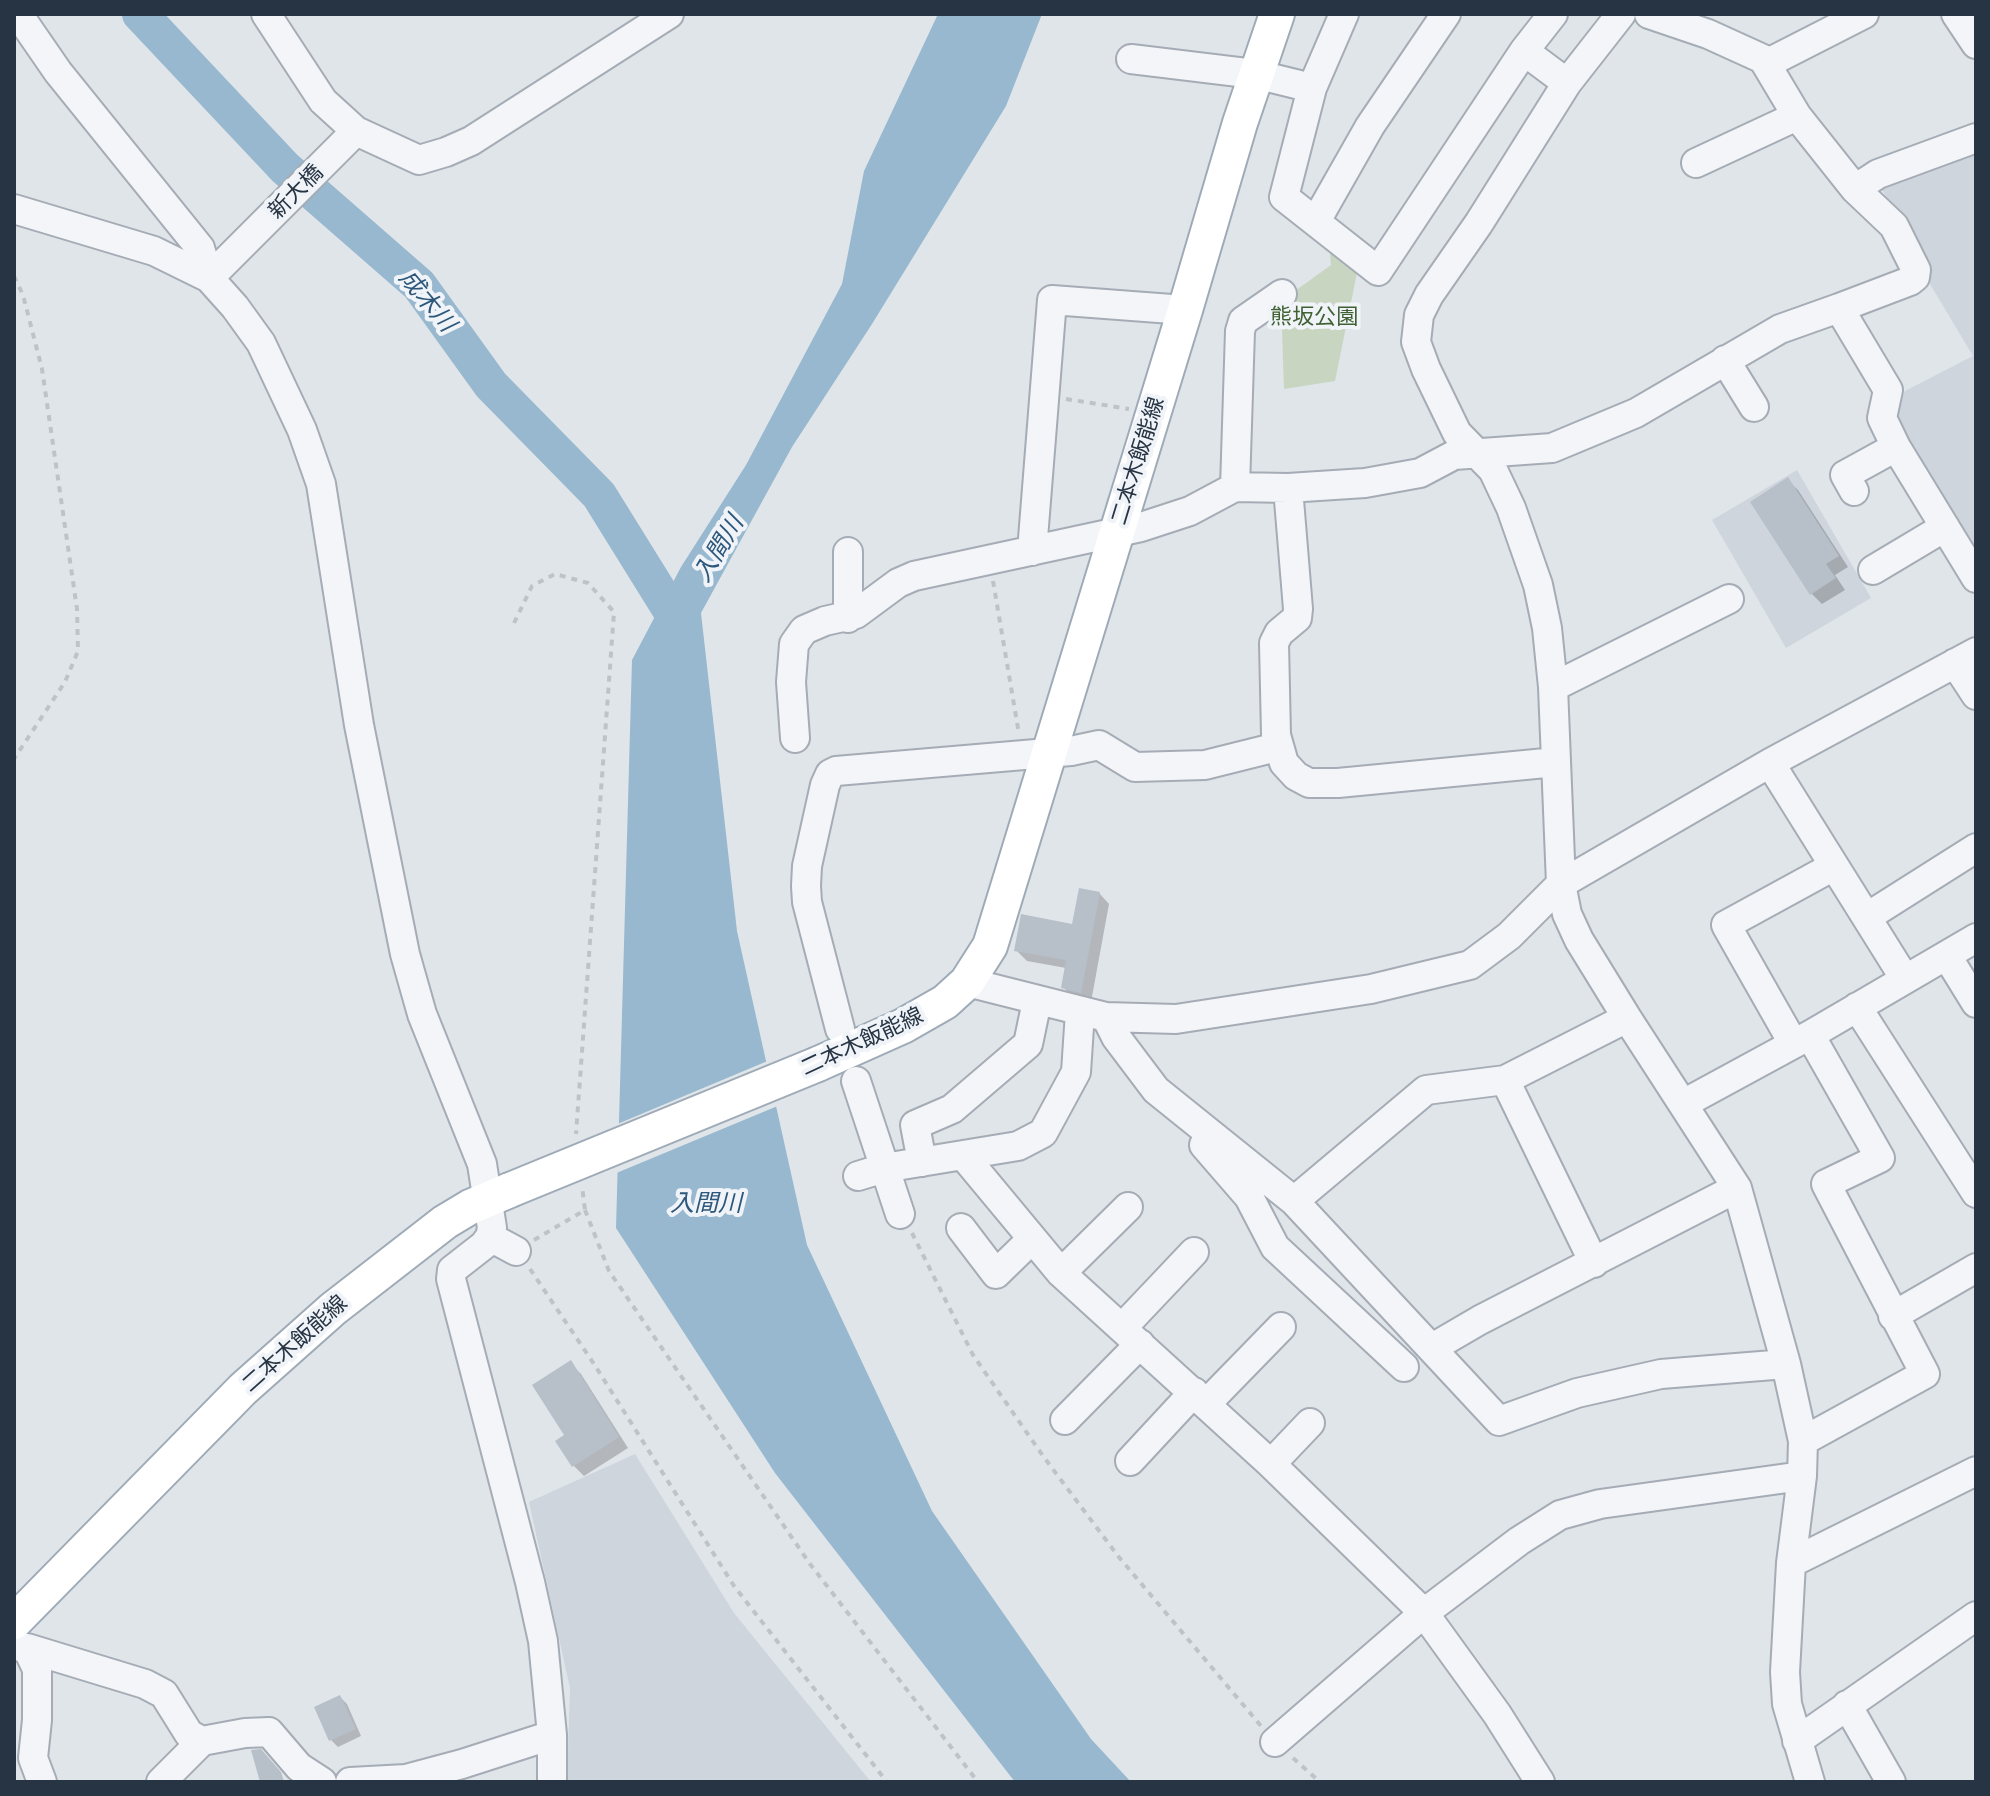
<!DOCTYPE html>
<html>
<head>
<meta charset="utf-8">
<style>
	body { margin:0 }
	#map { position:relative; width:1990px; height:1796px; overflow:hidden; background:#e0e5ea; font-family:Quicksand,sans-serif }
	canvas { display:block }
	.frame { position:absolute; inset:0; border:16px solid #273444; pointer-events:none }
</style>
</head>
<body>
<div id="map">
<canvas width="1990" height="1796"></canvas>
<div class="frame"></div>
</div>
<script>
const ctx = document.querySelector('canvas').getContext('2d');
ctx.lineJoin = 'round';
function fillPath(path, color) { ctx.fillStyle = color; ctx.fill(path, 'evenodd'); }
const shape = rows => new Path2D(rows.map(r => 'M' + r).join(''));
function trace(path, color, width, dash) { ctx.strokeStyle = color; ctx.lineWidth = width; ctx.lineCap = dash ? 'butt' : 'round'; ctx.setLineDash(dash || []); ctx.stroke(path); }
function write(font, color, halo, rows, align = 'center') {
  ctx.font = font + ' Quicksand,"Noto Sans JP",sans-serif'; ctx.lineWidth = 8; ctx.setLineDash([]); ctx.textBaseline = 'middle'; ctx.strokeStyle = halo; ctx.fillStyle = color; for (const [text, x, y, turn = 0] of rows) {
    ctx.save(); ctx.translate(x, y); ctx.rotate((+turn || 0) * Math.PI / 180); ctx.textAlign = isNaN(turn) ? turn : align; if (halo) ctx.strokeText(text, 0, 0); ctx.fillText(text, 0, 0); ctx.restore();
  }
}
fillPath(shape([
	[1976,149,1976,567,1890,422,1905,391,1973,356,1924,274,1880,185],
	[1797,470,1871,598,1786,648,1712,520],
	[635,1454,734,1613,871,1782,567,1782,570,1688,529,1502]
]), '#ced5dd');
fillPath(shape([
	[1329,241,1359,263,1335,381,1284,389,1281,301,1331,265]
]), '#c8d5c0');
fillPath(shape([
	[938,14,1042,14,1006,106,872,324,792,447,701,613,737,931,807,1245,932,1511,1091,1739,1131,1782,1015,1782,775,1473,616,1228,632,660,681,567,746,465,842,284,864,171]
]), '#97b8ce');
fillPath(shape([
	[770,1060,780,1105,614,1174,615,1125]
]), '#e0e5ea');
fillPath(shape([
	[1787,480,1798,490,1848,567,1835,575,1845,590,1822,604,1812,594],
	[1099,893,1109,904,1091,1002,1074,998,1063,987,1066,968,1027,961,1016,950,1074,926],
	[570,1363,581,1374,628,1448,584,1476,574,1466,566,1436],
	[340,1697,347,1704,361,1736,338,1747,331,1740,316,1708]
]), '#0003');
trace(shape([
	[140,14,285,168,419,285,491,385,599,495,676,619]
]), '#97b8ce', 36);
fillPath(shape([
	[1788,477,1839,556,1826,564,1836,578,1810,595,1750,502],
	[1079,888,1100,892,1081,993,1061,988,1066,960,1014,951,1021,914,1072,924],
	[571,1360,619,1437,572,1467,555,1441,564,1435,532,1385],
	[340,1695,356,1729,329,1741,314,1707],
	[261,1749,281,1772,284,1782,260,1782,251,1750]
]), '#b7bfc9');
const minor = shape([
	[18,14,58,72,200,248,209,278],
	[266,14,323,101,356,131],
	[1621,14,1567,83,1479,223,1429,295,1419,315,1416,342,1426,369,1457,433,1493,470,1511,508,1538,585,1547,628,1553,687,1561,884,1567,914,1579,940,1627,1018,1737,1188,1786,1364,1803,1441,1802,1476,1791,1563,1785,1672,1787,1704,1810,1782],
	[1649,14,1708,34,1763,59,1766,64,1864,14],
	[1956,14,1976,44],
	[1524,51,1567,83],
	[1131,59,1255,74,1312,88,1284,197,1378,271,1524,51,1553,14],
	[1766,64,1797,116,1855,189],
	[1312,88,1344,14],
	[1976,138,1878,174,1855,189,1894,226,1916,270,1915,277,1910,281,1839,308,1888,390,1882,418,1896,447,1976,578],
	[1696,163,1797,116],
	[14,209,154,251,209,278,235,307,261,343,302,430,321,484,359,725,405,954,422,1014,482,1164,492,1228,490,1237,484,1245,452,1270,451,1279,530,1582,543,1641,552,1735,552,1782],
	[1316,221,1370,126,1446,14],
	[209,278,356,131,419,160,446,152,471,141,669,14],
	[1725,360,1754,407],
	[1235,487,1240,331,1243,321,1282,294],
	[1288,488,1298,609,1297,618,1279,633,1274,643,1276,735,1284,763,1296,776,1309,783,1338,783,1556,762],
	[1854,491,1845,475,1896,447],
	[1032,551,1052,300,1185,310],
	[1873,570,1945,527],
	[848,618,848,552],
	[1955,663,1976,695],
	[1553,687,1729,599],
	[795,738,791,682,794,644,804,630,825,621,856,614,898,583,914,576,1141,527,1190,511,1235,487,1288,488,1365,483,1420,473,1454,455,1552,448,1636,413,1780,329,1839,308],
	[1770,763,1905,979],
	[1867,917,1976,848],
	[1947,956,1976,1003],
	[967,982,1106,1017,1176,1019,1371,989,1470,965,1509,936,1561,884,1770,763,1976,652],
	[1857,1007,1976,1193],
	[1106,1017,1116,1037,1156,1090,1294,1201,1499,1421,1577,1393,1661,1374,1786,1364],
	[840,1029,807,902,806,886,807,866,825,785,830,774,836,771,1071,751,1099,745,1135,767,1205,765,1277,747],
	[1793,1043,1726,925,1834,866],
	[1505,1080,1594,1263],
	[856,1081,900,1214],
	[1683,1104,1810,1035,1976,938],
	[1204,1145,1249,1197,1275,1247,1404,1367],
	[963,1155,1061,1273,1271,1464,1424,1613,1497,1714,1540,1782],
	[922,1162,915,1125,952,1109,1028,1044,1037,1001],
	[858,1176,884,1168,1018,1146,1043,1133,1076,1072,1080,1012],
	[1294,1201,1426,1090,1505,1080,1627,1018],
	[961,1228,996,1274,1032,1239],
	[490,1237,516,1251],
	[1061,1273,1128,1207],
	[1893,1316,1976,1268],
	[1122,1328,1194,1252],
	[1432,1348,1480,1320,1737,1188],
	[1206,1404,1281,1327],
	[1065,1420,1140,1344],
	[1803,1441,1925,1374,1826,1184,1880,1158,1810,1035],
	[1130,1461,1194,1392],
	[1271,1464,1310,1423],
	[1791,1563,1976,1471],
	[14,1646,27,1648,37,1669,37,1720,33,1758,42,1782],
	[27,1648,145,1684,164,1694,189,1734,202,1741,245,1733,269,1732,299,1767,322,1782],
	[1847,1705,1891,1782],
	[1797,1741,1976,1616],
	[1275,1742,1424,1613,1519,1541,1560,1515,1600,1504,1802,1476],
	[161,1782,202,1741],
	[350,1782,406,1779,462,1764,552,1735]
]);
const major = shape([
	[818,1064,903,1026,945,1002,967,982,990,946,1185,310,1240,123,1277,14],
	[14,1622,243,1389,333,1309,445,1222,470,1207,510,1190]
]);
trace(minor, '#a5acb5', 32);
trace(major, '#9eabb7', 38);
trace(shape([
	[14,276,23,295,42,369,77,609,78,651,65,682,14,759],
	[1066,399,1129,409],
	[993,581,1019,734],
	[514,623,532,586,555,574,588,583,614,612,576,1134],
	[585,1210,609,1271,810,1564,978,1782],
	[912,1233,973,1355,1043,1456,1118,1556,1261,1726],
	[534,1240,585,1210,582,1186],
	[530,1269,594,1364,734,1586,887,1782],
	[1293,1758,1320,1782]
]), '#bec3c9', 4, [6, 6]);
trace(minor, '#f3f5f8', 28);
trace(major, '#fff', 34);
const majorBridge = shape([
	[510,1190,818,1064]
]);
trace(majorBridge, '#9eabb7', 38, []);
trace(majorBridge, '#fff', 34);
write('22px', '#273444', '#f0f4f8', [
	["新大橋",296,192,-45],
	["二本木飯能線",1138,461,-73],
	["二本木飯能線",862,1042,-25],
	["二本木飯能線",295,1344,-42]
]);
write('22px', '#406133', '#f0f4f8', [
	["熊坂公園",1314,317]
]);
write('italic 24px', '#2d587c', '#f0f4f8', [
	["成木川",427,301,50],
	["入間川",719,549,-59],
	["入間川",706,1204]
]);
</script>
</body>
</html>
